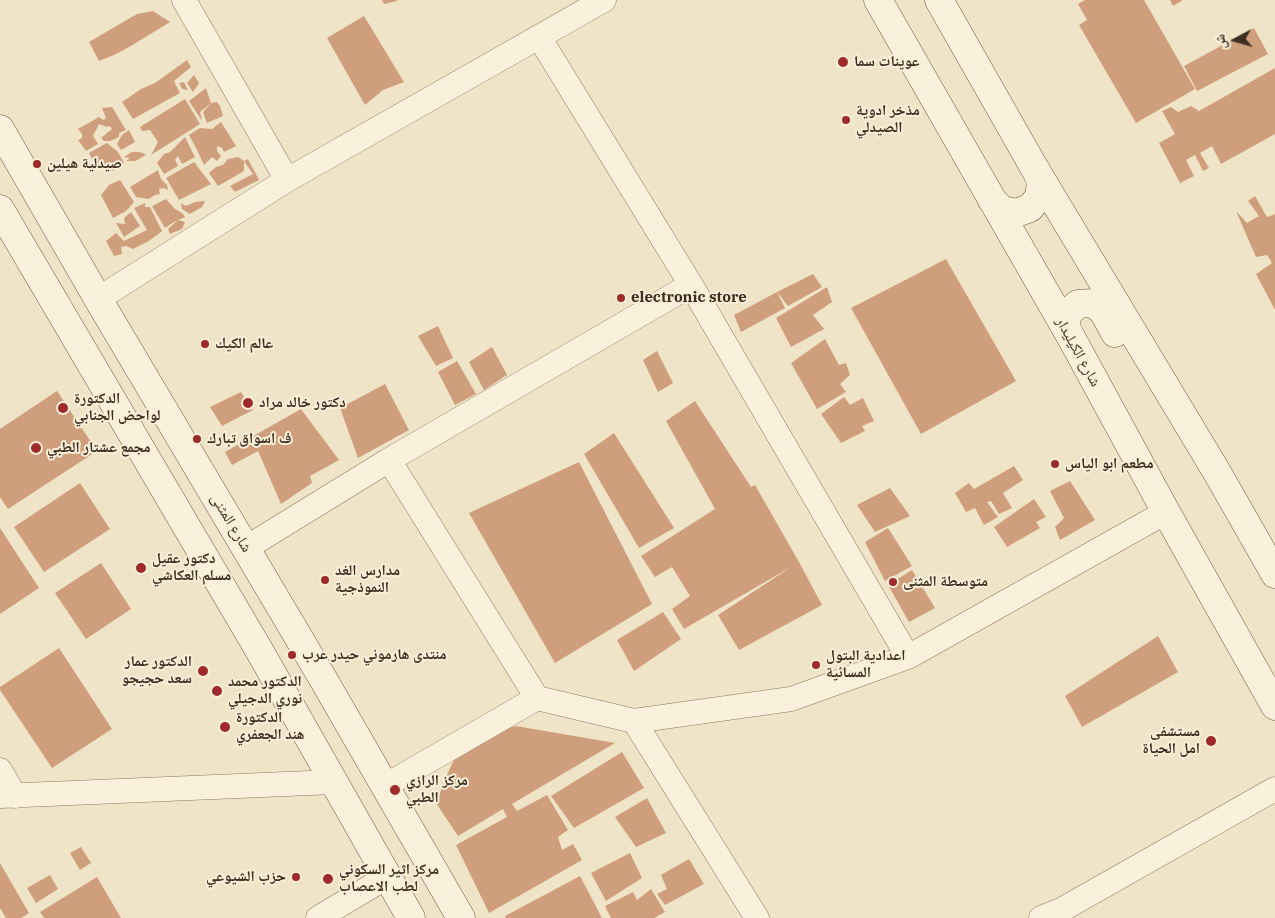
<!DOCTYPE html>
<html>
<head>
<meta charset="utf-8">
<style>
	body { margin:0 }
	#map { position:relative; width:1275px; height:918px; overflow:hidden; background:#f0e4c8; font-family:"IBM Plex Serif","Noto Naskh Arabic",serif }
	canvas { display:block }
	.north { position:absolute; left:1210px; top:15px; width:50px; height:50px; -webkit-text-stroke:4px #f7eed8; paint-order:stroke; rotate:264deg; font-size:14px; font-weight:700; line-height:20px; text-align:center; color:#3d2e20 }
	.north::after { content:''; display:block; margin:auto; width:18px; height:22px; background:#3d2e20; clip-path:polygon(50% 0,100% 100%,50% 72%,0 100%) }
</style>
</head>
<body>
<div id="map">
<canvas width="1275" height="918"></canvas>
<div class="north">ش</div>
</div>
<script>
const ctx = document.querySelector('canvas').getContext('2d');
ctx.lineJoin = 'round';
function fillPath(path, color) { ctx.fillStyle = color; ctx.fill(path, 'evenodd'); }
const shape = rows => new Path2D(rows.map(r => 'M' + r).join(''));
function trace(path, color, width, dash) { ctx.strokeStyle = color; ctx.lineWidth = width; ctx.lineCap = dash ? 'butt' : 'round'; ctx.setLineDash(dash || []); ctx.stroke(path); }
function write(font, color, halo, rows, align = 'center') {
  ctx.font = font + ' "IBM Plex Serif","Noto Naskh Arabic",serif'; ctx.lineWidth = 4; ctx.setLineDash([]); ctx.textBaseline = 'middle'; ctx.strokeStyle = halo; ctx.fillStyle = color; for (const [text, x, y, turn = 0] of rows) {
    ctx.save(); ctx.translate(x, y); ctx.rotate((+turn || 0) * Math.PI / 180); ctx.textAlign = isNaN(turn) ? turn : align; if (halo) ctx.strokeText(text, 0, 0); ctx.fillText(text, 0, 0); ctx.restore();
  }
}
fillPath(shape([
	[382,0,397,0,397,1,384,4],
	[1085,0,1144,0,1195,89,1136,123,1079,25,1087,20,1078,4],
	[1170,0,1183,0,1173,6],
	[153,11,170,22,131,46,114,55,99,61,89,42,137,14],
	[364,16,404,82,383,90,365,105,327,38],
	[1254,28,1268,54,1197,91,1184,66],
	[187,60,191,67,174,81,180,93,133,119,122,102,141,89,155,83],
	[1275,68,1275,134,1221,164,1212,146,1200,153,1209,168,1203,171,1195,155,1186,160,1194,176,1180,183,1159,143,1175,134,1162,111,1171,107,1178,112,1191,106,1199,111],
	[194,75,199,83,193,92,187,83],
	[184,82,188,90,182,89,179,83],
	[206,88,211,103,200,112,202,121,189,101],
	[185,99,200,124,151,155,158,142,150,130,142,131,140,127],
	[217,102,220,106,223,116,207,123,203,112,211,103],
	[112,107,126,130,119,133,119,137,110,141,104,141,101,138,112,129,110,126,107,127,99,124,93,136,98,144,86,151,78,140,82,138,82,134,78,129,99,117,103,120,106,118,102,108],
	[221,122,236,146,224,152,222,148,217,146,217,151,221,156,217,161,212,157,204,165,197,150,189,135,200,128,212,129],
	[129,130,135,142,121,150,117,144,122,135],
	[185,137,195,157,182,164,178,156,175,159,178,166,164,174,157,163,164,154,170,152],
	[107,143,118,152,124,163,115,170,107,172,106,169,102,165,96,166,89,153],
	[132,152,138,152,143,153,146,155,135,161,126,161,130,158,124,157],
	[238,157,244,161,244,171,218,186,209,173,216,167,223,165,228,159],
	[248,159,259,180,235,192,230,186,253,174,244,161],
	[194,162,211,184,179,200,166,178],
	[158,170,161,179,167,185,168,190,164,188,159,189,160,194,155,195,149,199,136,197,130,187],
	[120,180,134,202,126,211,113,218,101,195,109,185],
	[1255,196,1267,217,1275,214,1275,310,1256,274,1272,263,1267,255,1256,257,1236,211,1247,223,1259,216,1248,201],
	[166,199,175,209,182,213,185,217,174,222,165,228,152,206],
	[205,201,202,207,190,214,182,209,181,203,186,206,195,202],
	[145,203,145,207,150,207,162,231,149,241,133,249,126,246,121,247,122,254,114,256,106,241,116,233,124,241,147,230,134,208],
	[131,212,140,226,124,237,116,223,125,224,124,218],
	[178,220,185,222,182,229,170,234,168,229],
	[946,259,1016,381,921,434,851,308],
	[813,274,822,287,788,306,777,292,785,308,741,332,734,315,777,292],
	[827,287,832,302,813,315,824,329,791,347,776,318],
	[438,326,453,358,436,366,418,336],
	[825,339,839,365,846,363,850,375,840,384,846,392,817,409,791,363],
	[492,347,507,375,484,390,469,362],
	[657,351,673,383,658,392,643,360],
	[457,361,476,394,455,405,438,372],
	[385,384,409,430,358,458,340,408],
	[57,391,97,451,8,509,0,497,0,429],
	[241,392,253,410,222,426,210,407],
	[844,397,850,405,863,398,874,421,862,426,865,431,841,443,821,414],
	[695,401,751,487,755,485,799,562,822,605,739,650,718,615,791,567,684,629,672,609,690,596,672,567,655,577,641,556,715,509,666,421],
	[301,409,339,460,310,476,312,483,281,504,258,451,232,465,225,452],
	[614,433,674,528,639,548,584,454],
	[579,462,652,604,555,663,469,513],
	[1014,466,1023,480,1003,493,1012,508,999,514,991,501,987,502,998,517,984,525,975,508,966,512,955,493,969,483,974,489],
	[1070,481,1095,520,1060,540,1055,527,1064,518,1050,491],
	[80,483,110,529,44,572,14,527],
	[890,488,910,516,875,532,857,505],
	[1034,499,1046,517,1036,522,1040,528,1007,547,994,527],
	[0,528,39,588,0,614],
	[888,528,912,566,885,581,865,542],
	[101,563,131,609,86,639,55,593],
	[912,570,935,608,909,622,888,585],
	[663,612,681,639,634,671,617,640],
	[1158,636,1178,672,1082,727,1065,696],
	[59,648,112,729,52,768,0,690,0,687],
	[516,726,615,743,512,804,517,811,547,795,568,830,558,837,562,850,573,844,582,860,489,913,456,845,507,817,503,809,458,836,436,803,450,768,465,739],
	[622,752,644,788,574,828,551,796],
	[647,798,666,833,636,847,615,817],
	[81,847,91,863,80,870,70,853],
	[630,853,642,878,606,901,591,873],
	[689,859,704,884,665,905,657,894,667,889,661,875],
	[0,863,29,913,21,918,6,918,0,908],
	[50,875,58,889,36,903,27,888],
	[580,876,602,918,506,918,505,916],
	[97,877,121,918,44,918,40,912],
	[651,889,665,912,654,918,611,918,605,906,633,892,637,900]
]), '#cf9f7d');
const minor = shape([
	[184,0,287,180],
	[539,37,691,285,908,657],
	[98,299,287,180,604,0],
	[389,460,537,698,634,721,791,699,908,657,1166,512],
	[246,548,389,460,691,285],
	[634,721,757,918],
	[0,770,15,796],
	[385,786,537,698],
	[0,796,334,782],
	[318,918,387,877],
	[1041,918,1063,909,1275,789]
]);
const secondary = shape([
	[878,0,1072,339,1166,512,1275,706],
	[939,0,1035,169,1218,474,1275,574],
	[0,129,98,299,322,677,461,918],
	[992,200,1002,210,1016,213,1030,208,1039,197,1041,182,1036,170],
	[0,209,259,650,411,918],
	[1072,339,1065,326,1068,313,1078,304,1092,303,1103,311,1115,333]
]);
trace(minor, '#8d765c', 25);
trace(secondary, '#6f573f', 29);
trace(minor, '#faf1dc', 24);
trace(secondary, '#faf1dc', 28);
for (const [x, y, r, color] of [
	[843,62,6,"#9e2a2b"],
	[846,120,5,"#9e2a2b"],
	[37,164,5,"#9e2a2b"],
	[621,298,5,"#9e2a2b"],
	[205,344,5,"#9e2a2b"],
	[248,403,6,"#9e2a2b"],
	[63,408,6,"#9e2a2b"],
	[197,439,5,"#9e2a2b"],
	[36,448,6,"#9e2a2b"],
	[1055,464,5,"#9e2a2b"],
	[141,568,6,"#9e2a2b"],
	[325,580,5,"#9e2a2b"],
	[893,582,5,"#9e2a2b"],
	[292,655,5,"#9e2a2b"],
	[816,665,5,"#9e2a2b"],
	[203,671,6,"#9e2a2b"],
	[217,691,6,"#9e2a2b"],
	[225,727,6,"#9e2a2b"],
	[1211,741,6,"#9e2a2b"],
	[395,790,6,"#9e2a2b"],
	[296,877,5,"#9e2a2b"],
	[328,879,6,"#9e2a2b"]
]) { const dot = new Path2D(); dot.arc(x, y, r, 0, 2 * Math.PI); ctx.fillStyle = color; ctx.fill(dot); trace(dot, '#f7eed8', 2); }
write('bold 15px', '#3d2e20', '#f7eed8', [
	["عوينات سما",854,62],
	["مذخر ادوية",856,111],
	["الصيدلي",856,128],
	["صيدلية هيلين",47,164],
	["electronic store",631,298],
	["عالم الكيك",215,344],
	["الدكتورة",74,399],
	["لواحض الجنابي",74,416],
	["دكتور خالد مراد",259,403],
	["ف اسواق تبارك",207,439],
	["مجمع عشتار الطبي",47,448],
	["مطعم ابو الياس",1065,464],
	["دكتور عقيل",152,559],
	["مسلم العكاشي",152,576],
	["مدارس الغد",335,571],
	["النموذجية",335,588],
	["متوسطة المثنى",903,582],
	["منتدى هارموني حيدر عرب",302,655],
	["اعدادية البتول",826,656],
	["المسائية",826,673],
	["الدكتور عمار",192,662,"right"],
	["سعد حجيجو",192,679,"right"],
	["الدكتور محمد",228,682],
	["نوري الدجيلي",228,699],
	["الدكتورة",236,718],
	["هند الجعفري",236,735],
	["مستشفى",1200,732,"right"],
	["امل الحياة",1200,749,"right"],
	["مركز الرازي",406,781],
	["الطبي",406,798],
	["مركز اثير السكوني",339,870],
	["لطب الاعصاب",339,887],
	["حزب الشيوعي",286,877,"right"]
], 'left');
write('15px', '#3d2e20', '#f7eed8', [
	["شارع الكيليدار",1078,352,61],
	["شارع المثنى",231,523,59]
]);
</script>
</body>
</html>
